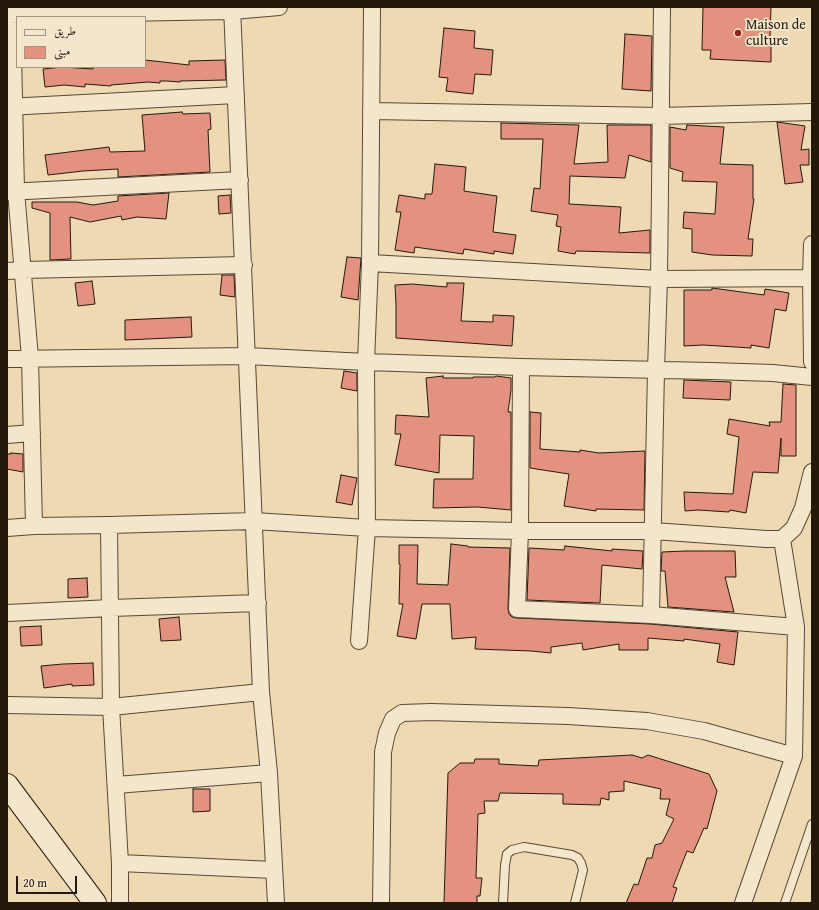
<!DOCTYPE html>
<html>
<head>
<meta charset="utf-8">
<style>
	body { margin:0 }
	#map { position:relative; width:819px; height:910px; overflow:hidden; background:#eed9b2; font-family:"Gentium Book Plus",Amiri,serif }
	canvas { display:block }
	.frame { position:absolute; inset:0; border:8px solid #25190c; pointer-events:none }
	.legend { position:absolute; left:16px; top:16px; width:130px; height:52px; box-sizing:border-box; background:#f4e6cd; border:1px solid #a19480; margin:0; padding:5px 7px; list-style:none; font-size:12px; color:#25190c }
	.legend li { display:flex; align-items:center; gap:8px; height:20px }
	.legend b { width:20px; border:1px solid #a19480 }
	.scale { position:absolute; left:16px; top:876px; width:61px; height:18px; box-sizing:border-box; border:2px solid #25190c; border-top:0; padding-left:5px; font-size:12px; line-height:14px; white-space:nowrap; color:#25190c; -webkit-text-stroke:3px #f4e6cd; paint-order:stroke }
</style>
</head>
<body>
<div id="map">
<canvas width="819" height="910"></canvas>
<div class="frame"></div>
<ul class="legend">
<li><b style="height:5px;background:#f4e6cd"></b>طريق</li>
<li><b style="height:11px;background:#e2927f"></b>مبنى</li>
</ul>
<div class="scale">20 m</div>
</div>
<script>
const ctx = document.querySelector('canvas').getContext('2d');
ctx.lineJoin = 'round';
function fillPath(path, color) { ctx.fillStyle = color; ctx.fill(path, 'evenodd'); }
const shape = rows => new Path2D(rows.map(r => 'M' + r).join(''));
function trace(path, color, width, dash) { ctx.strokeStyle = color; ctx.lineWidth = width; ctx.lineCap = dash ? 'butt' : 'round'; ctx.setLineDash(dash || []); ctx.stroke(path); }
function write(font, color, halo, rows, align = 'center') {
  ctx.font = font + ' "Gentium Book Plus",serif'; ctx.lineWidth = 3.5; ctx.setLineDash([]); ctx.textBaseline = 'middle'; ctx.strokeStyle = halo; ctx.fillStyle = color; for (const [text, x, y, turn = 0] of rows) {
    ctx.save(); ctx.translate(x, y); ctx.rotate((+turn || 0) * Math.PI / 180); ctx.textAlign = isNaN(turn) ? turn : align; if (halo) ctx.strokeText(text, 0, 0); ctx.fillText(text, 0, 0); ctx.restore();
  }
}
const building = shape([
	[703,7,771,7,770,38,771,38,771,62,710,59,711,50,702,50,703,7],
	[444,28,475,31,474,48,493,50,491,75,475,74,473,94,446,91,448,78,439,77,444,28],
	[625,34,652,36,651,91,622,89,625,34],
	[145,60,189,65,189,61,225,60,226,80,180,81,180,82,167,81,160,81,160,83,148,82,111,85,111,86,85,84,85,87,64,85,45,87,43,69,62,67,93,69,93,67,145,67,145,60],
	[182,112,183,114,210,113,211,129,208,130,210,172,118,177,118,169,83,171,48,175,45,155,109,147,110,152,145,151,142,115,182,112],
	[777,122,805,126,801,150,809,149,809,165,800,165,803,182,785,184,777,122],
	[501,123,579,125,574,164,608,162,607,125,651,125,651,162,629,155,625,178,570,176,569,204,621,207,619,233,650,230,650,253,576,251,575,254,558,251,561,227,556,226,558,215,531,211,534,188,540,189,543,139,501,139,501,123],
	[687,125,724,127,720,164,753,165,753,199,754,199,748,239,753,239,752,256,712,255,692,252,692,229,683,228,684,212,715,214,717,182,682,181,683,172,670,168,670,127,686,130,687,125],
	[435,164,466,167,464,191,497,196,493,232,516,235,513,254,494,251,494,254,464,249,463,254,415,247,414,253,395,250,401,212,396,212,399,195,425,199,425,194,432,194,435,164],
	[169,193,166,219,137,217,122,220,121,216,90,222,70,217,71,259,50,260,50,213,32,208,32,202,77,202,93,205,118,201,118,196,169,193],
	[230,195,231,213,219,214,218,196,230,195],
	[347,257,361,258,358,300,341,297,347,257],
	[222,275,234,275,235,297,220,295,222,275],
	[92,281,95,304,78,306,75,283,92,281],
	[447,283,464,283,461,321,493,322,493,315,514,316,512,346,396,338,396,305,395,285,412,284,447,287,447,283],
	[712,288,764,295,765,289,789,293,786,311,775,309,769,348,751,345,751,348,703,345,684,346,684,290,712,290,712,288],
	[191,317,192,337,125,340,125,320,191,317],
	[344,371,357,373,357,391,341,388,344,371],
	[443,376,443,378,473,378,473,377,495,377,496,376,511,378,511,390,508,412,511,412,511,510,478,507,433,508,434,479,473,479,474,436,440,435,439,473,395,465,401,434,395,434,396,415,429,417,426,378,443,376],
	[684,380,731,382,730,400,683,398,684,380],
	[783,384,796,385,796,456,781,456,781,438,778,473,753,472,746,513,730,510,729,512,698,510,685,511,684,492,733,494,739,437,727,434,729,419,770,426,769,422,781,422,783,384],
	[530,412,541,413,540,449,580,452,580,450,599,453,645,451,644,510,596,509,596,511,564,506,569,474,530,468,530,412],
	[11,453,23,454,23,472,7,469,7,454,11,454,11,453],
	[341,475,357,478,352,505,336,502,341,475],
	[451,544,468,546,468,547,510,548,508,609,509,614,512,617,517,618,650,624,738,632,734,665,717,662,720,644,684,639,684,641,648,638,648,650,619,650,619,644,583,650,582,643,551,647,551,653,531,651,475,649,476,637,452,639,450,604,422,604,416,639,397,636,403,604,399,604,400,564,399,564,399,545,418,545,417,584,448,585,451,544],
	[565,546,612,551,612,549,643,551,642,569,602,565,600,603,527,600,529,548,564,550,565,546],
	[686,551,735,551,736,577,725,577,734,612,668,607,665,571,661,571,662,552,686,551],
	[87,578,88,597,68,598,68,579,87,578],
	[179,617,181,640,161,641,159,619,179,617],
	[41,626,42,645,21,646,20,627,41,626],
	[93,663,94,685,72,686,72,684,44,688,41,666,63,664,93,663],
	[632,755,642,758,648,755,709,774,717,791,707,829,704,828,693,853,687,851,673,887,677,888,672,903,626,903,634,884,638,885,647,858,652,858,655,845,662,843,674,819,666,815,670,799,660,799,661,789,624,781,624,791,609,792,609,800,601,798,600,805,563,804,563,794,500,793,498,801,484,801,485,813,478,814,476,878,482,878,480,896,477,896,477,903,444,903,448,773,460,763,474,763,475,759,499,759,499,764,538,766,539,760,632,755],
	[193,789,210,789,210,811,193,812,193,789]
]);
fillPath(building, '#e2927f');
trace(building, '#25190c', 1);
const service = shape([
	[503,903,505,865,507,854,512,850,524,847,572,855,578,858,581,863,583,870,575,903],
	[785,903,812,824]
]);
const minor = shape([
	[12,7,16,191,30,358,34,526],
	[232,7,261,692,269,773,276,903],
	[7,15,233,11,279,7],
	[7,107,236,95],
	[371,111,661,116,812,112],
	[7,192,240,180],
	[812,244,811,278,812,362],
	[370,263,659,279,811,278],
	[7,271,23,270,244,265],
	[7,359,247,356,366,362,521,367,711,371,773,373,812,377],
	[521,367,520,531,517,609,651,615,796,627],
	[7,435,32,433],
	[109,525,111,707,120,863,120,903],
	[7,528,34,526,109,525,254,521,367,528,366,362,370,263,372,7],
	[782,539,796,627,794,756],
	[7,613,111,608,258,603],
	[651,615,656,370,659,279,662,7],
	[359,641,367,528,520,531,653,531,766,539,782,539,794,528,803,508,812,472],
	[7,705,111,707,261,692],
	[116,785,269,773],
	[120,863,274,870],
	[381,903,383,752,387,733,393,719,402,713,431,712,568,716,647,721,704,731,794,756,743,903]
]);
const secondary = shape([
	[7,785,95,903]
]);
trace(service, '#574936', 10);
trace(minor, '#574936', 18);
trace(secondary, '#25190c', 24);
trace(service, '#f4e6cd', 8);
trace(minor, '#f4e6cd', 16);
trace(secondary, '#f4e6cd', 22);
for (const [x, y, r, color] of [
	[738,33,4,"#8f2418"]
]) { const dot = new Path2D(); dot.arc(x, y, r, 0, 2 * Math.PI); ctx.fillStyle = color; ctx.fill(dot); trace(dot, '#f4e6cd', 1.5); }
write('14px', '#25190c', '#f4e6cd', [
	["Maison de",746,25],
	["culture",746,41]
], 'left');
</script>
</body>
</html>
